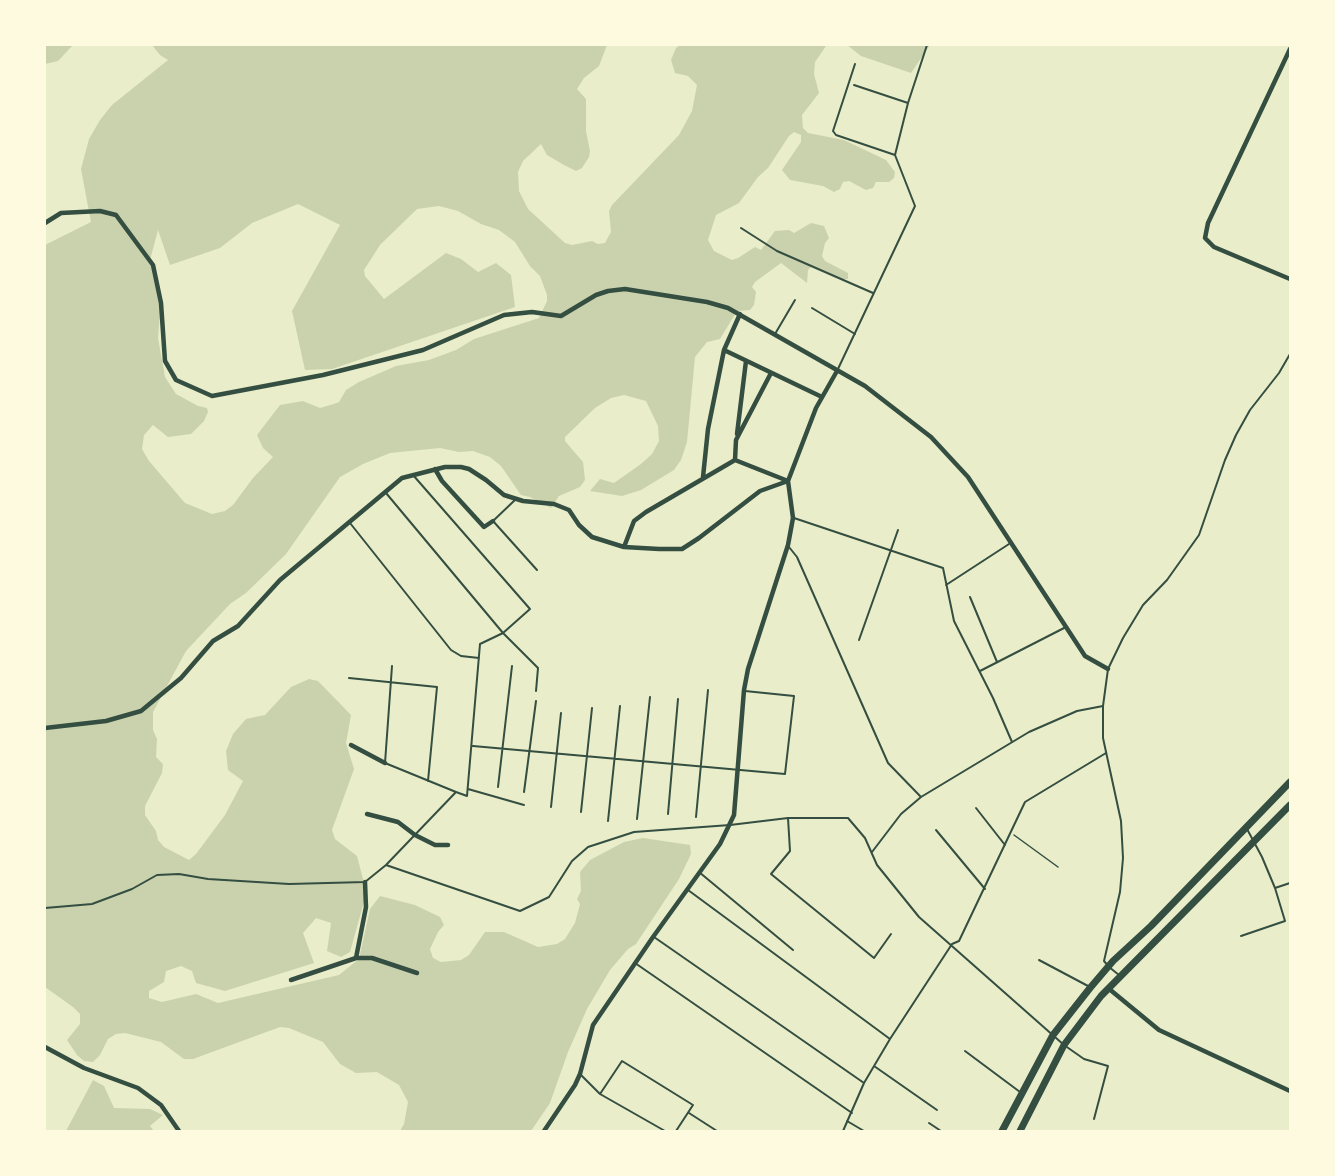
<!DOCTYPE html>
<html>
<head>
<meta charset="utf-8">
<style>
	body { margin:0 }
	#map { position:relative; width:1335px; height:1176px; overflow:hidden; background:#e9edc9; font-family:Ubuntu,sans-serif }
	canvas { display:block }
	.frame { position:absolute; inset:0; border:46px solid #fefae0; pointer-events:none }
</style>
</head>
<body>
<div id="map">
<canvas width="1335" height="1176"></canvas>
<div class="frame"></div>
</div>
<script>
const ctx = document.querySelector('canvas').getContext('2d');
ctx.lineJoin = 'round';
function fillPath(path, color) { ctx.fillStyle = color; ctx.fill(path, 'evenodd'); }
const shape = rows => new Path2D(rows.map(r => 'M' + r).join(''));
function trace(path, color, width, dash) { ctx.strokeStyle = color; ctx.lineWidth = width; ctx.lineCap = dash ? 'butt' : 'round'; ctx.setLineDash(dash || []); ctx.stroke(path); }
fillPath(shape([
	[45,45,73,45,58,61,45,64],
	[152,45,607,45,599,66,584,78,577,89,586,99,586,131,590,151,589,157,582,168,576,171,564,165,547,155,541,144,523,161,518,172,519,191,528,209,565,243,572,245,592,241,598,244,605,243,611,232,609,211,612,205,679,135,692,111,697,85,688,76,675,73,671,60,676,48,680,45,835,45,826,46,815,62,814,74,819,93,802,115,803,128,808,133,844,140,886,160,895,172,894,178,889,182,876,182,873,188,866,190,849,181,843,182,840,189,834,192,823,186,790,180,782,170,801,142,801,135,794,132,789,136,768,168,758,177,739,203,716,215,708,240,714,251,732,260,738,258,755,247,761,250,775,231,789,230,794,233,811,223,824,226,829,238,825,243,822,256,825,261,848,273,848,279,842,279,812,266,808,270,807,283,781,263,755,282,752,287,756,292,754,305,750,310,737,311,720,339,707,342,695,357,687,442,681,460,674,470,641,490,622,496,590,491,600,479,614,483,641,464,652,454,659,441,658,426,646,401,624,395,611,398,595,408,565,437,565,441,583,462,585,480,580,487,559,496,551,508,530,497,521,495,501,466,490,457,473,451,459,452,440,448,390,453,363,464,340,477,286,554,246,593,230,604,186,651,153,712,153,730,157,739,156,757,163,764,162,773,145,806,145,815,156,831,158,840,164,847,189,860,196,854,225,815,243,781,228,770,226,751,233,734,246,719,265,715,291,687,309,679,318,681,351,715,346,743,354,769,332,830,335,839,357,856,364,883,364,902,350,952,341,957,327,951,331,923,316,918,303,933,314,963,225,991,196,983,192,971,181,966,166,971,164,982,149,991,149,998,162,1002,196,994,218,1003,339,975,359,959,370,909,380,896,415,905,440,917,444,925,438,932,430,949,433,958,441,962,461,960,469,955,485,932,504,932,538,947,557,944,565,939,575,923,580,904,577,899,581,891,580,872,590,860,624,842,643,838,690,845,691,854,679,879,636,944,628,949,610,970,587,1009,568,1052,550,1103,531,1131,400,1131,404,1124,408,1102,399,1085,377,1072,356,1073,340,1064,323,1042,289,1028,280,1027,193,1059,184,1059,161,1042,125,1033,116,1034,108,1039,100,1055,93,1062,84,1061,77,1055,67,1040,80,1024,80,1014,73,1007,45,987,45,245,91,222,81,169,89,139,100,120,112,105,168,60,160,55],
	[298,204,340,225,292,311,305,370,332,369,515,307,511,275,496,263,478,272,461,259,446,253,384,299,365,276,364,270,380,245,417,209,439,206,458,211,481,224,499,230,515,242,530,266,540,276,547,295,547,301,539,318,474,339,456,350,429,360,396,366,359,382,346,390,339,402,334,404,320,408,303,401,280,405,257,435,263,448,273,457,253,478,233,505,225,511,212,514,185,503,149,461,142,449,144,435,153,425,168,437,191,434,204,421,208,412,207,408,198,406,176,394,165,377,158,338,161,299,150,260,158,230,170,265,220,248,252,223],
	[847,45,930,45,911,73,861,56],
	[93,1080,104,1086,114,1108,150,1109,163,1115,150,1126,154,1131,66,1131]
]), '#cad2ad');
trace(shape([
	[1014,835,1058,867]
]), '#344e41', 1.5);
trace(shape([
	[855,64,833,131,836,135,895,155],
	[854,85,908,103],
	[741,228,777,251,873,293],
	[812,308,855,334],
	[775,334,795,300],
	[837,371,915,206,895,155,908,103,927,45],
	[386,493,503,633,538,668,536,691],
	[516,499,493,521,537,570],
	[794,518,943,568,954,621,993,698,1012,742],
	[350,523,451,650,461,656,479,658],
	[789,547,797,557,888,763,921,797],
	[946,585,1009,544],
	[970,597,997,662],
	[859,640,898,530],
	[392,666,385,763,456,792],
	[980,671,1066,627],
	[349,678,437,687,428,781],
	[473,746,785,774,794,696,745,691],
	[498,787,512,666],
	[468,789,524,805],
	[524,792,536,701],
	[551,807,561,713],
	[976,808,1005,845],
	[581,812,592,708],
	[668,814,678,699],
	[696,817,708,690],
	[788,818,790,851,771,874,874,958,891,934],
	[637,819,650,697],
	[608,821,620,706],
	[936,830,985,889],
	[872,852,901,814,921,797,1029,732,1077,711,1103,706],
	[386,865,520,911,549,897,572,861,588,847,634,832,730,825,788,818,848,818,865,838,877,865,919,917,1064,1045,1084,1059,1108,1066,1094,1119],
	[699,872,793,950],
	[1275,888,1290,883],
	[688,890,890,1039],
	[45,908,92,904,132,889,157,875,179,874,208,879,289,884,365,882,386,865,456,792,467,796,480,644,503,633,530,609,413,475],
	[1241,936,1285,921,1275,888,1262,857,1247,829],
	[654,937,864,1083],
	[1039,960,1088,986],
	[635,963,852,1113],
	[1119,975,1109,967,1104,961,1120,892,1123,858,1121,821,1103,738,1103,706,1108,669,1123,638,1143,605,1167,580,1199,535,1225,460,1236,435,1250,410,1279,373,1290,354],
	[965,1051,1020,1092],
	[874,1066,937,1110],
	[580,1074,600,1094,665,1131],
	[600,1094,622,1061,693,1105,676,1131],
	[689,1113,717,1131],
	[847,1121,864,1131],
	[929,1123,941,1131],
	[843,1131,864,1083,890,1039,952,944,959,941,1025,802,1106,753]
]), '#344e41', 2);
trace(shape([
	[1290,49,1208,223,1205,238,1214,247,1290,279],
	[45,223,61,213,100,211,116,215,153,265,161,303,165,361,176,380,212,396,323,375,423,350,504,315,532,312,561,316,596,295,608,291,625,289,707,302,728,308,865,386,931,437,968,477,1085,656,1108,669],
	[724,350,822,397],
	[737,434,746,361],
	[735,460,736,440,771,373],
	[735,460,788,481],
	[435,469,442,481,484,527,493,521],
	[703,477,708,429,724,350,740,314],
	[624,547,634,521,646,512,735,460],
	[45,728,106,721,141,711,181,678,213,641,238,626,280,580,402,478,445,467,461,467,469,469,486,480,504,495,523,501,554,504,569,510,579,525,592,537,624,547,659,549,682,549,699,538,760,491,788,481],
	[351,745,385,763],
	[367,814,398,822,415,835,435,845,448,845],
	[356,958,372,958,417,973],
	[291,980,356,958,366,907,365,882],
	[1108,988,1159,1030,1290,1091],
	[45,1047,84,1068,138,1088,161,1105,179,1131],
	[544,1131,575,1085,580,1074,593,1025,653,937,720,844,734,815,744,690,748,669,788,545,793,518,788,481,816,408,837,371]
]), '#344e41', 4.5);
trace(shape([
	[1002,1131,1053,1035,1090,988,1113,961,1151,926,1290,782],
	[1020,1131,1064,1045,1101,996,1290,805]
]), '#344e41', 7);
</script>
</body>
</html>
